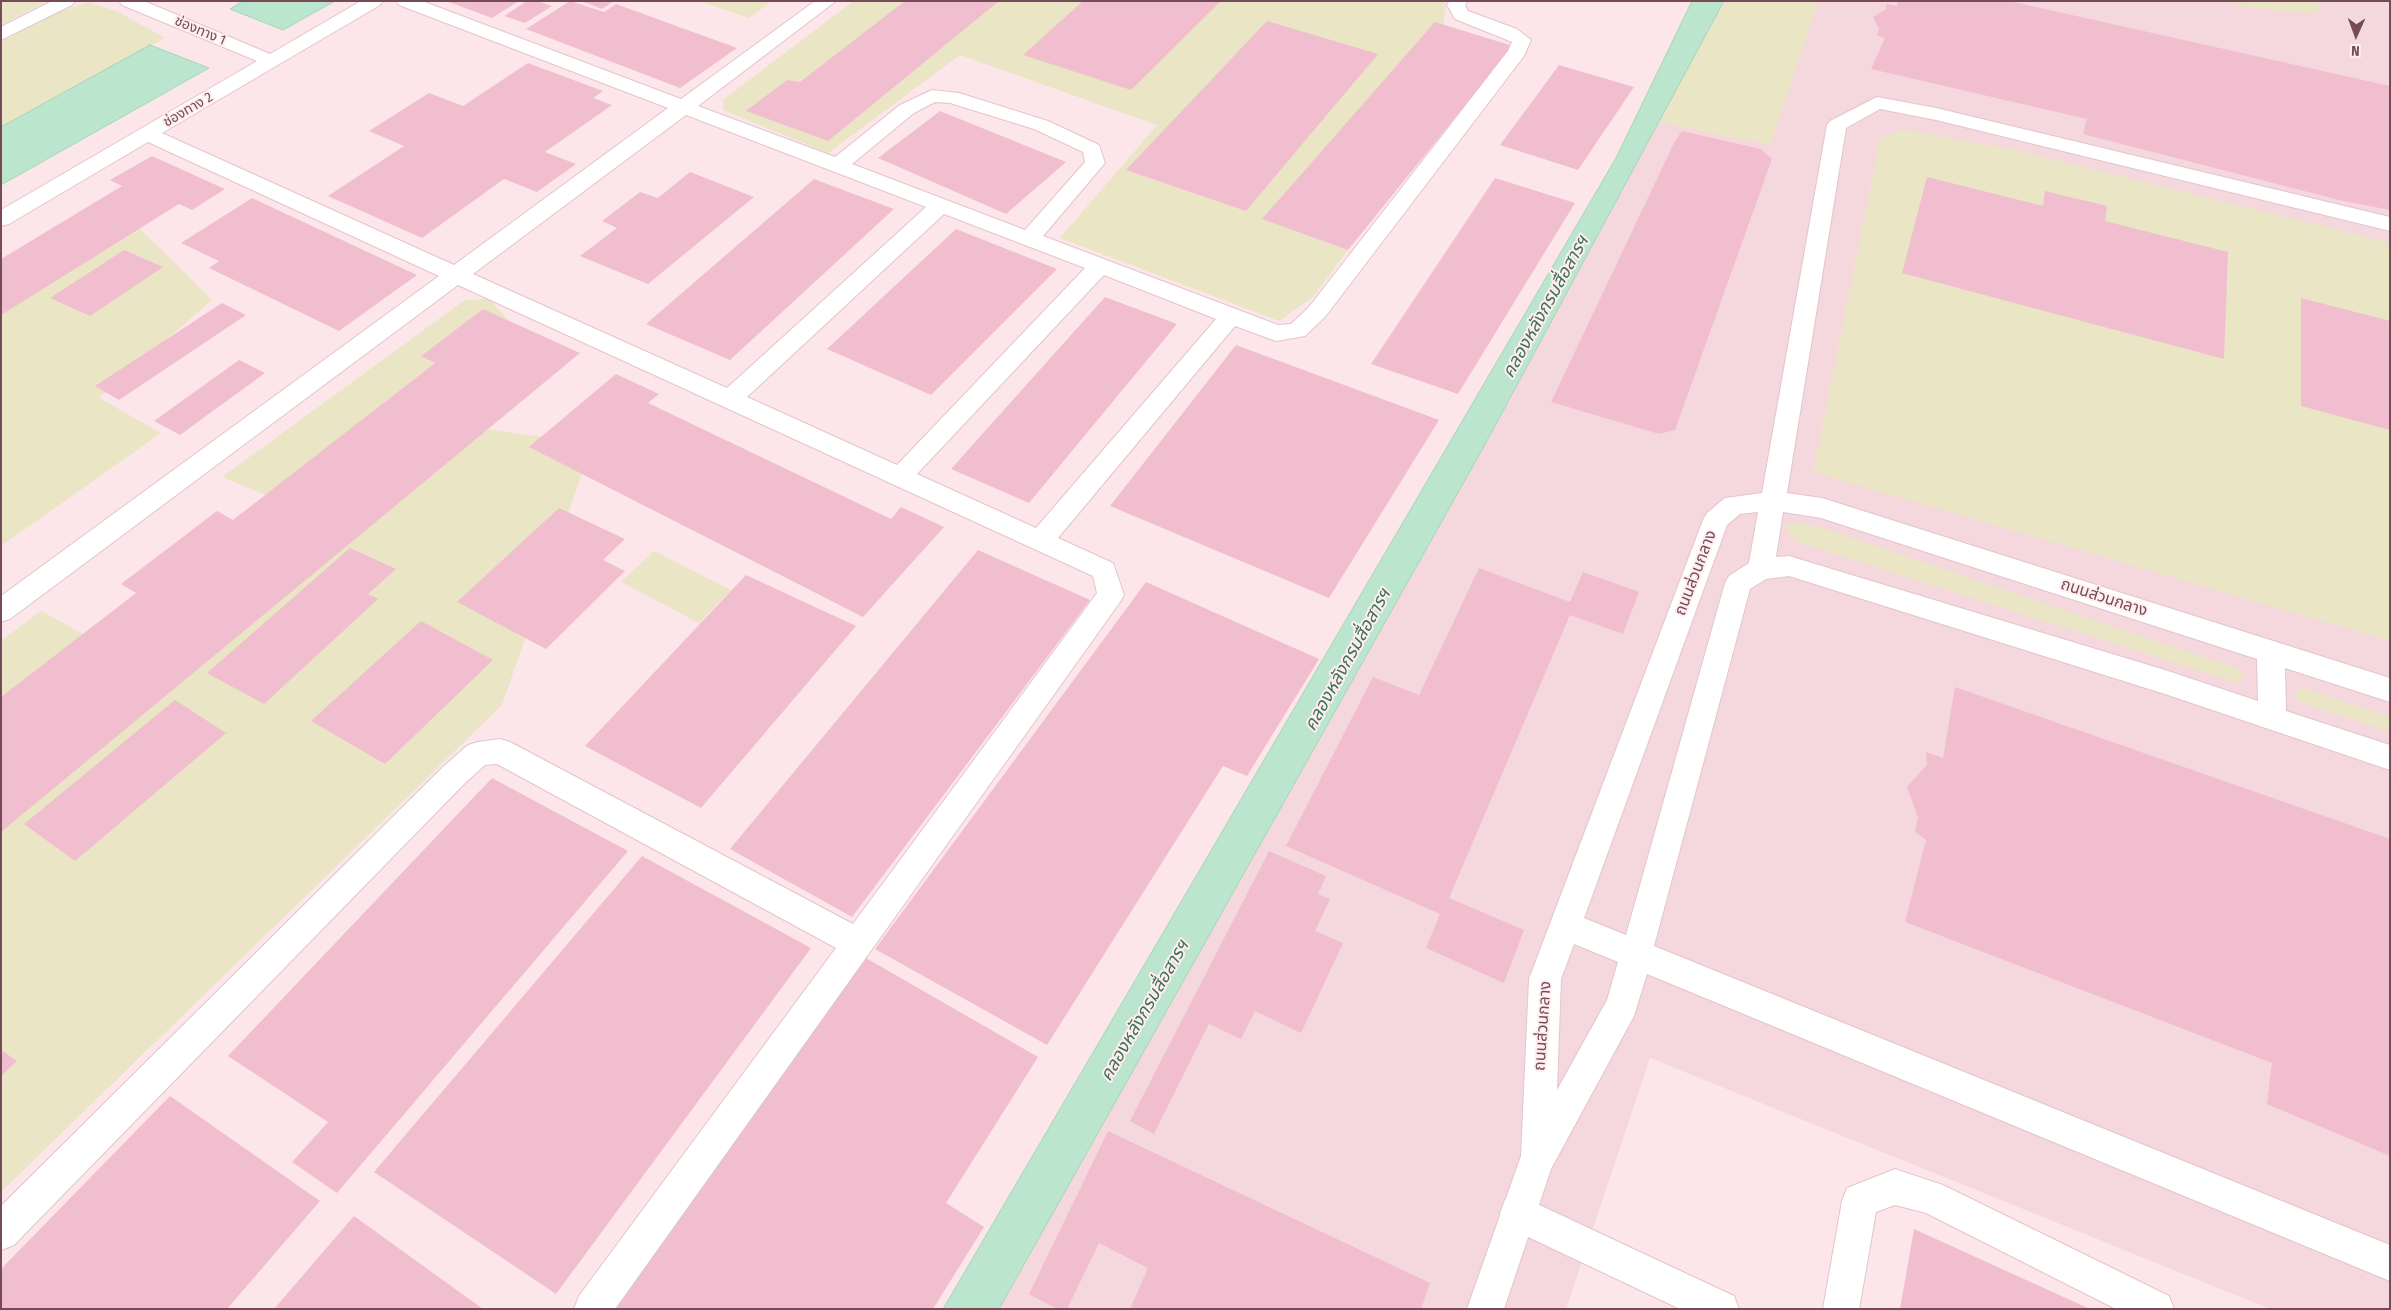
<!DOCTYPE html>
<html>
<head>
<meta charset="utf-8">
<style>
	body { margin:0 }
	#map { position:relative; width:2391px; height:1310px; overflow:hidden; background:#fce6e9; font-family:"Fira Sans Condensed",sans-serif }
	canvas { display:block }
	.frame { position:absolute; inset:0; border:2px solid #754b5a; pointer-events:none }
	.north { position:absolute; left:2331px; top:10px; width:50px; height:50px; -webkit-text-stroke:4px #ffedef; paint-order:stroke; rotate:182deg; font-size:14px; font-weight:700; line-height:20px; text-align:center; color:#754b5a }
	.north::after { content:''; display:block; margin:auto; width:18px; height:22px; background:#754b5a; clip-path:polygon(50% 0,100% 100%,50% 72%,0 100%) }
</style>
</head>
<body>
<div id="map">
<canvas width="2391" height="1310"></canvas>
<div class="frame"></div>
<div class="north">N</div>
</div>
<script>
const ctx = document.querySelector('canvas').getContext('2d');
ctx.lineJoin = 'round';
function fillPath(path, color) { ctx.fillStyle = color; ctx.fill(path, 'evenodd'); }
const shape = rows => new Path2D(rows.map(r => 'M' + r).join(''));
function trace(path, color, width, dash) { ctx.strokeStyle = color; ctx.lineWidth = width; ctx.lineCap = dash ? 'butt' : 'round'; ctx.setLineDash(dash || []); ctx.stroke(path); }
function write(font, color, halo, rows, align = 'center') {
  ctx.font = font + ' "Fira Sans Condensed","Noto Sans Thai",sans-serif'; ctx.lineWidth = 4; ctx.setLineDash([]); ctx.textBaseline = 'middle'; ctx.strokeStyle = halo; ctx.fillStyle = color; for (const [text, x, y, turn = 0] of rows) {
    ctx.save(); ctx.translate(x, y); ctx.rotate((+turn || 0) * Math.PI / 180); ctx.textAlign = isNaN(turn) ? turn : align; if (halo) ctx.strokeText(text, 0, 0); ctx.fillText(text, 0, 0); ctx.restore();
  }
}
fillPath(shape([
	[1724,1,2390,1,2390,1309,2270,1309,1650,1058,1566,1309,999,1309,1483,448]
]), '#f5d8dd');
fillPath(shape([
	[1,1,47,1,1,25],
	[699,1,772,1,749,18],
	[854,1,1446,1,1442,43,1348,250,1313,297,1279,321,1060,238,1157,125,960,55,828,153,723,110,724,99],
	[1724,1,1819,1,1770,145,1659,122],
	[2218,1,2323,1,2315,14,2244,7],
	[88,2,116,11,165,38,1,127,1,42,60,12],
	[1903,129,2015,150,2390,243,2390,641,1813,472,1880,139],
	[129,218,212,300,99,398,161,433,1,546,1,296],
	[489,299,509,321,483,309,421,356,435,363,266,495,222,477,465,300],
	[472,427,592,444,502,705,1,1192,1,789],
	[1798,523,1816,526,2236,668,2242,673,2243,678,2239,681,2232,681,1797,542,1787,531,1785,525],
	[654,551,731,590,699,623,621,582],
	[41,611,83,634,1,698,1,641],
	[2303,688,2390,717,2390,732,2299,702,2294,693]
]), '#e9e5c5');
const water = shape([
	[243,1,335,1,283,30,230,9,243,1],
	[1692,1,1724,1,1483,448,999,1309,943,1309,1616,158,1692,1],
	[150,45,209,68,1,185,1,127,150,45]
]);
fillPath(water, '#bbe5cd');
trace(water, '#a1d7b9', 1);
fillPath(shape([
	[446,1,519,1,492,18],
	[527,1,537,1,552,6,525,23,504,16],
	[570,1,604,12,616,4,737,48,680,88,526,29],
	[581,1,614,1,602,9],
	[905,1,999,1,828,141,746,111,787,80,800,82],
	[1083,1,1221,1,1131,90,1023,55],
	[1898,1,2009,1,2390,86,2390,210,2339,200,2083,134,2087,119,1871,69,1885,38,1877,35,1879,29,1873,17,1886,9,1886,4,1897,6],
	[1267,21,1378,54,1246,211,1126,170],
	[1435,22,1513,46,1348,250,1262,219],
	[528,63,603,91,593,98,612,105,545,152,576,164,537,192,504,179,422,238,328,196,404,146,369,131,429,93,463,106],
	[1559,65,1634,87,1578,170,1500,145],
	[940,111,1066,162,1006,214,878,158],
	[1682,131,1761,149,1772,159,1675,430,1659,434,1551,402,1675,141],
	[152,156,225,189,192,210,179,204,1,315,1,259,122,186,110,180],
	[690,172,754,197,648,284,580,256,617,228,602,221,640,192,658,198],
	[1927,177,2043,206,2045,191,2107,206,2105,221,2228,252,2224,359,1902,273],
	[1495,178,1575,203,1458,394,1371,364],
	[814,179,894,209,730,360,646,324],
	[252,198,417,275,339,331,209,268,219,261,181,243],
	[956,229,1057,269,931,395,827,349],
	[124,250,163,267,90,316,50,298],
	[1105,297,1177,324,1029,503,951,469],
	[2301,298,2390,321,2390,430,2301,406],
	[222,303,246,315,119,400,95,386],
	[483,309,580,353,1,832,1,697,136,593,121,584,217,511,233,520,435,363,421,356],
	[1236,345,1439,420,1329,598,1110,506],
	[239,360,265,373,180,435,154,421],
	[616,374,659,394,648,403,891,519,901,507,944,527,863,617,529,447],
	[559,508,625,539,603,560,625,571,546,649,457,602],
	[350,548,396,569,368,594,378,599,264,704,207,673],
	[978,550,1090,600,852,917,730,849],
	[1479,568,1570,602,1583,572,1639,592,1623,634,1570,615,1449,898,1524,930,1504,983,1426,948,1440,914,1286,846,1373,677,1419,695],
	[746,575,856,626,701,808,585,746],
	[1146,582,1319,659,1247,776,1223,766,1047,1045,875,949],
	[421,621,493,660,385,764,311,721],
	[1955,687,2390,839,2390,1156,2267,1104,2272,1063,1905,922,1926,840,1915,832,1918,817,1907,787,1927,765,1926,752,1943,758],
	[175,700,226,733,75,861,24,824],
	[492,778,628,851,337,1193,292,1162,328,1122,228,1056],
	[1269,851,1326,876,1318,894,1330,899,1315,931,1343,943,1301,1033,1255,1011,1241,1039,1209,1024,1154,1134,1130,1121],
	[642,856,811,948,556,1294,374,1172],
	[866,958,1038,1057,946,1203,984,1227,933,1309,607,1309],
	[1,1050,17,1061,1,1076],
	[170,1096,320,1201,227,1309,1,1309,1,1269],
	[1108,1131,1430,1283,1421,1309,1130,1309,1148,1268,1099,1243,1067,1309,1057,1309,1029,1294],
	[354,1216,483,1309,274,1309],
	[1914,1229,2090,1309,1900,1309]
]), '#f1becf');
const service = shape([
	[52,1,75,1,72,5,1,40,1,27,52,1],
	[119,1,144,1,270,54,361,1,383,1,380,5,162,133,454,265,668,108,399,5,396,1,422,1,681,99,815,1,836,1,698,106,835,157,900,105,932,90,959,93,1048,121,1099,145,1105,163,1043,236,1278,325,1291,324,1309,307,1508,51,1512,42,1455,19,1447,5,1449,1,1467,1,1465,5,1468,11,1517,29,1531,40,1524,56,1325,317,1305,336,1276,341,1235,326,1058,538,1113,563,1124,595,1120,602,615,1309,574,1309,579,1296,836,948,497,764,485,765,463,785,14,1245,1,1250,1,1206,443,767,468,745,478,742,500,739,510,742,853,924,1097,593,1093,576,458,285,10,619,1,622,1,596,439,276,148,142,9,224,1,226,1,210,257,61,122,5,119,1],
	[935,102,950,103,1034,129,1083,152,1085,162,1025,230,852,164,914,113,935,102],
	[686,115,926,207,727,388,473,274,686,115],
	[944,214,1085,268,897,465,747,397,944,214],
	[1104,275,1216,319,1036,528,917,474,1104,275],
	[1895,1169,1943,1185,2169,1296,2174,1309,2116,1309,1926,1213,1895,1205,1876,1212,1859,1309,1823,1309,1842,1201,1847,1188,1895,1169],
	[1518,1195,1734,1296,1739,1309,1680,1309,1505,1226,1500,1213,1505,1200,1518,1195]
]);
const minor = shape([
	[1877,97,1936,108,2390,217,2390,231,1936,120,1880,109,1846,128,1787,493,1822,498,2390,678,2390,702,2285,668,2286,711,2390,745,2390,770,2165,694,1789,576,1766,579,1750,589,1654,946,2390,1245,2390,1281,1647,974,1634,1016,1551,1169,1504,1309,1467,1309,1521,1156,1529,979,1703,520,1707,513,1725,498,1762,493,1827,125,1830,121,1877,97],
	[1758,512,1749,563,1729,576,1725,583,1626,935,1584,918,1727,525,1740,514,1758,512],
	[1783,512,1821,518,2257,659,2258,701,2165,670,1789,556,1776,557,1783,512],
	[1574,944,1618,962,1607,1000,1557,1090,1561,979,1574,944]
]);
trace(service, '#e3c4cc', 2);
trace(minor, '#e3c4cc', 2);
fillPath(service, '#fff');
fillPath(minor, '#fff');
write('14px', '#754b5a', '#ffedef', [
	["ช่องทาง 1",200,31,23],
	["ช่องทาง 2",188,110,-30]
]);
write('16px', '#754b5a', '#ffedef', [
	["ถนนส่วนกลาง",1696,573,-69],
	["ถนนส่วนกลาง",2104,598,18],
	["ถนนส่วนกลาง",1543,1026,-86]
]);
write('italic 18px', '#3c7354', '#ffedef', [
	["คลองหลังกรมสื่อสารฯ",1546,307,-61],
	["คลองหลังกรมสื่อสารฯ",1348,660,-61],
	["คลองหลังกรมสื่อสารฯ",1145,1011,-60]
]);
</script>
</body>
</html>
